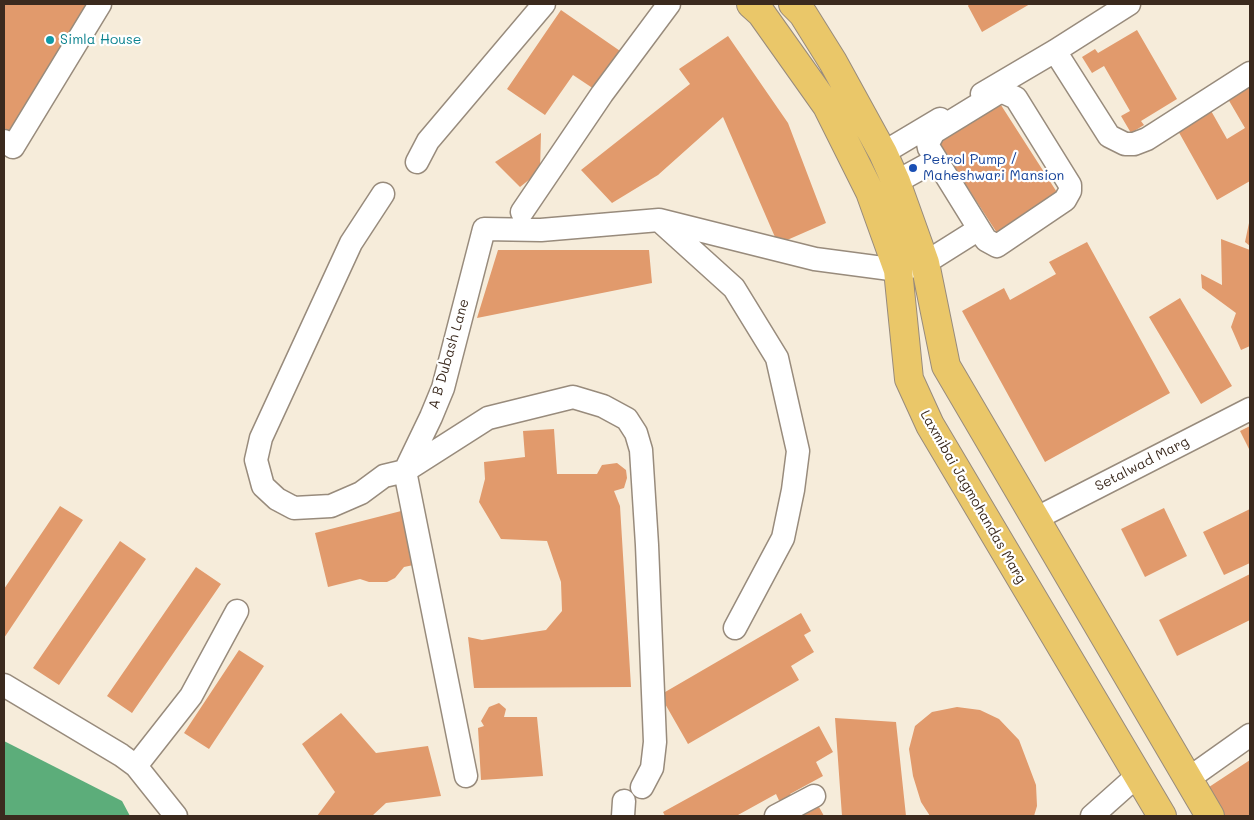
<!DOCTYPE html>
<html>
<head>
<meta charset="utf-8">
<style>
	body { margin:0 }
	#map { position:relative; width:1254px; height:820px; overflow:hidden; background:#f6ecda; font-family:Mali,sans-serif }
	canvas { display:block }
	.frame { position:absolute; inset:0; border:5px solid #3b2a1e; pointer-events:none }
</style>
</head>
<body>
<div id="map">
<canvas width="1254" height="820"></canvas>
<div class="frame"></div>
</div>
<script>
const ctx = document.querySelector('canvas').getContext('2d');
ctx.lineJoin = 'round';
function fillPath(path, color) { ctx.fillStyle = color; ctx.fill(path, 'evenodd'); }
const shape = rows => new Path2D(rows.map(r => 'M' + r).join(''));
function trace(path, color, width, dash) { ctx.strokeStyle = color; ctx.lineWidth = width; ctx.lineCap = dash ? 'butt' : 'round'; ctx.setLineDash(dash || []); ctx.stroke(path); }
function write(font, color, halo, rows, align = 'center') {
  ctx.font = font + ' Mali,sans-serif'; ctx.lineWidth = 4.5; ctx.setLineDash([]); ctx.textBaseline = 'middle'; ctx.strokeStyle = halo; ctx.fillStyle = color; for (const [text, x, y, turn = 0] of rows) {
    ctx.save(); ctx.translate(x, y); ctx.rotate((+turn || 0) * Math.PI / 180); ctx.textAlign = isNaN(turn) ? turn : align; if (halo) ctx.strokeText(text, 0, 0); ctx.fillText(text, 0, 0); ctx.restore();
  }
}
fillPath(shape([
	[4,741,122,801,130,816,4,816]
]), '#5cad7a');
fillPath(shape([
	[4,4,92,4,16,135,4,128],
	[969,4,1030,4,982,32,968,6],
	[561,10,623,53,597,91,573,75,545,115,507,89],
	[1137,30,1177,99,1141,121,1144,125,1131,133,1121,116,1130,111,1104,66,1092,73,1082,57,1095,49,1098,53],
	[728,36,788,123,826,223,778,244,723,117,658,175,612,203,581,170,690,84,679,69],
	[1250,86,1250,181,1217,200,1177,129,1210,109,1227,139,1245,128,1228,99],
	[999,102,1060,197,999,236,938,142],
	[541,133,540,171,520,187,495,162],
	[1249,223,1250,223,1250,246,1245,242],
	[1221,239,1250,250,1250,346,1241,350,1231,327,1236,313,1202,288,1201,274,1222,285],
	[1087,242,1170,393,1045,462,962,311,1004,288,1010,300,1056,274,1049,262],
	[498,250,649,250,652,283,477,318],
	[1180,298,1232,386,1201,404,1149,317],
	[1250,426,1250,451,1240,431],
	[554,429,557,474,597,474,602,465,617,463,626,470,627,478,624,488,614,491,620,506,631,687,474,688,468,637,482,640,546,630,562,611,561,582,547,541,501,539,479,502,485,479,484,462,525,457,523,431],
	[60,506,83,520,4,638,4,589],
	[1164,508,1187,556,1145,577,1121,529],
	[409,509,423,563,404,567,395,578,387,582,369,582,360,579,328,587,315,533],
	[1250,509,1250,563,1224,575,1203,532],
	[120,541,146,559,59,685,33,668],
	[196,567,221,584,132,713,107,696],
	[1250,574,1250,620,1177,656,1159,620],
	[801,613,811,631,804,635,814,652,791,666,799,680,688,744,660,695],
	[239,650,264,666,209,749,184,733],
	[499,703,506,709,504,717,537,717,543,776,481,780,478,728,484,726,481,721,489,707],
	[957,707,980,710,999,719,1019,740,1036,785,1037,806,1034,816,930,816,921,802,913,776,909,749,915,726,932,712],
	[341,713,376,753,428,746,441,796,386,803,372,816,317,816,335,792,302,744],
	[835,718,896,722,906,816,842,816],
	[819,726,833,752,816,762,823,776,790,794,795,805,784,811,776,794,738,815,739,816,665,816,663,812],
	[1250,760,1250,816,1222,816,1206,789],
	[819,807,824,816,802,816]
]), '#e19a6c');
const minor = shape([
	[1055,51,1109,136,1125,144,1134,144,1147,139,1250,73],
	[1003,92,1016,98,1070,185,1070,191,1065,200,997,246,986,240,929,148,928,143,934,132,996,94,1003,92],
	[982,94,1055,51,1129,4],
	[4,141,13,147,100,4],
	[883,153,940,119],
	[417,162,428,141,544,4],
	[896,182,936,160],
	[383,194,351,243,261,438,256,460,263,486,277,499,294,508,331,506,361,493,384,476,405,471,431,417,443,388,484,229,541,230,659,220,815,259,898,270,925,263,979,229],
	[522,212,602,94,669,4],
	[661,222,734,288,777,358,798,451,793,490,783,538,735,628],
	[1035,519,1250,409],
	[4,685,121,755,136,766,176,816],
	[136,766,191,696,237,611],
	[466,776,405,471,488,418,573,397,603,406,627,419,636,433,641,450,647,545,655,742,652,768,642,787],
	[1188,779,1250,735],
	[623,816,624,801],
	[776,816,814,796],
	[1092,816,1138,775]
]);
const major = shape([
	[751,4,761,13,827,106,870,192,898,270,909,379,930,425,1162,816],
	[793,4,803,14,833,62,883,153,896,182,925,263,946,366,1210,816]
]);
trace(minor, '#988b7c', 25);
trace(major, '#988b7c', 30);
trace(minor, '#fff', 22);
trace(major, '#eac769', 28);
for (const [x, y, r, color] of [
	[50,40,5,"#0f9aa8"],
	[913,168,5,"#1a4fb4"]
]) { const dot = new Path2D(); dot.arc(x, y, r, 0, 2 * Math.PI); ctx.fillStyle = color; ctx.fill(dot); trace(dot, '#fff', 2); }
write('14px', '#0d838f', '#fff', [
	["Simla House",60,40]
], 'left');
write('14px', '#164399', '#fff', [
	["Petrol Pump /",923,160],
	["Maheshwari Mansion",923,176]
], 'left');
write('14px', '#3b2a1e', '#fff', [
	["A B Dubash Lane",449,354,-74],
	["Setalwad Marg",1142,464,-27],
	["Laxmibai Jagmohandas Marg",973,497,60]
]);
</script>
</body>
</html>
